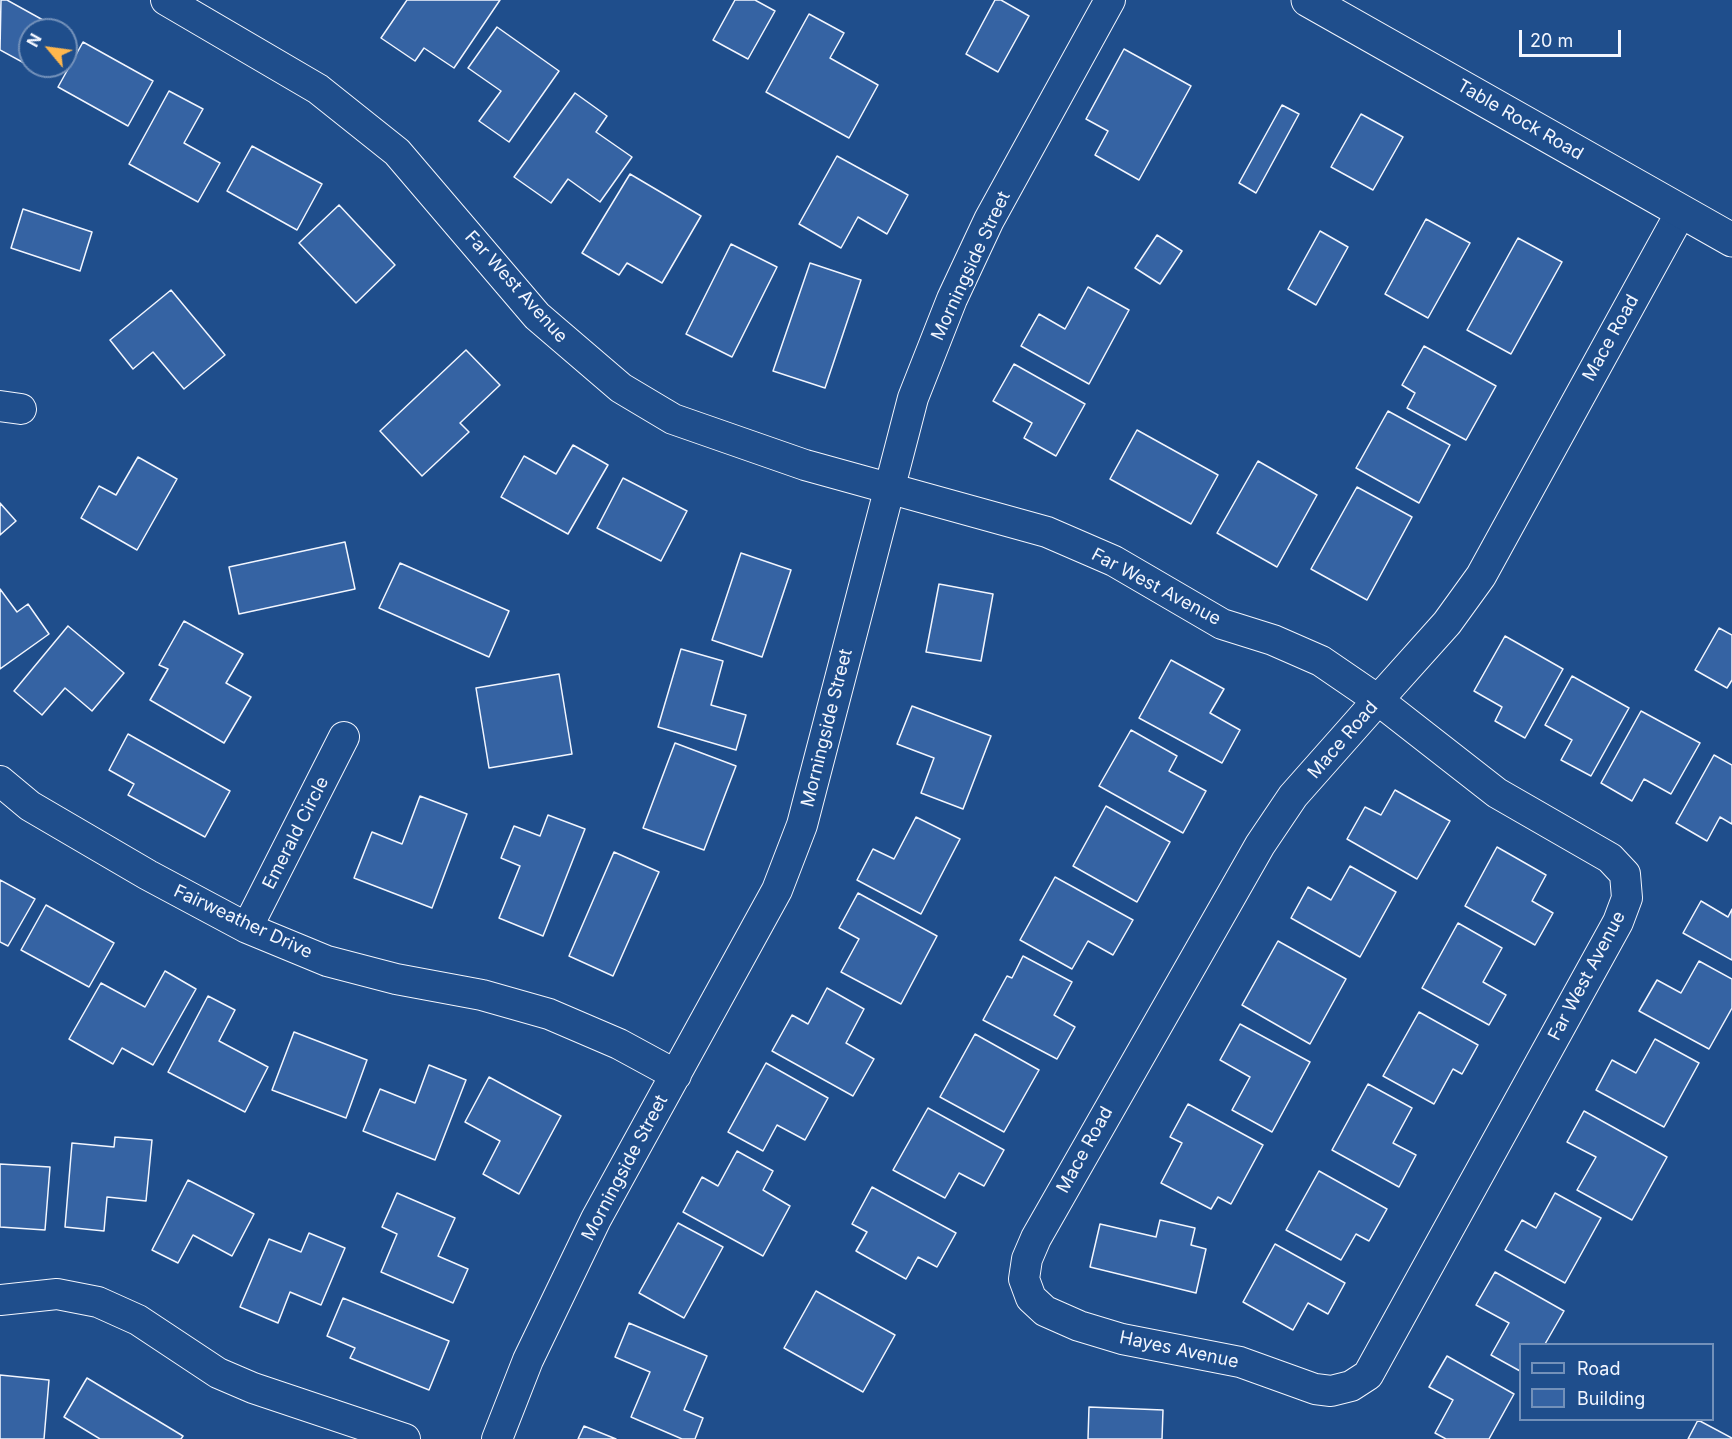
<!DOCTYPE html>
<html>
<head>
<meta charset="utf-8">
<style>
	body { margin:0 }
	#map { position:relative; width:1732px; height:1439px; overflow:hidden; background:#1f4e8c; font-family:Inter,sans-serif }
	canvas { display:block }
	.legend { position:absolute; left:1519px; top:1343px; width:195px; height:78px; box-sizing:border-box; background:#1f4e8c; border:2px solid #7391ba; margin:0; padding:8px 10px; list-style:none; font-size:18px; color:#f2f6ff }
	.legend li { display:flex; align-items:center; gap:12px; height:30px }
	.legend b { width:30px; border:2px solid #7391ba }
	.north { position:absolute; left:18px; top:18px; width:60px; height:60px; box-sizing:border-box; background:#1f4e8c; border:2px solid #7391ba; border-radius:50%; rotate:299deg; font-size:16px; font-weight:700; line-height:24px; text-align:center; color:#f2f6ff }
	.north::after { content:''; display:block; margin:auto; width:21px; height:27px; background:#ffb74d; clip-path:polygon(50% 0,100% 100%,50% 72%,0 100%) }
	.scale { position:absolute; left:1519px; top:30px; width:102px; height:27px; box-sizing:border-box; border:3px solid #f2f6ff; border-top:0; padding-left:8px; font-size:18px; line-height:21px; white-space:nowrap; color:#f2f6ff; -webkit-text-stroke:4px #1f4e8c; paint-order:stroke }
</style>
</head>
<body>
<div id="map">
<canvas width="1732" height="1439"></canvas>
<ul class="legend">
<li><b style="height:8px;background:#1f4e8c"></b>Road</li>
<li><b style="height:16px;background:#3563a3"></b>Building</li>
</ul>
<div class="north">N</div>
<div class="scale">20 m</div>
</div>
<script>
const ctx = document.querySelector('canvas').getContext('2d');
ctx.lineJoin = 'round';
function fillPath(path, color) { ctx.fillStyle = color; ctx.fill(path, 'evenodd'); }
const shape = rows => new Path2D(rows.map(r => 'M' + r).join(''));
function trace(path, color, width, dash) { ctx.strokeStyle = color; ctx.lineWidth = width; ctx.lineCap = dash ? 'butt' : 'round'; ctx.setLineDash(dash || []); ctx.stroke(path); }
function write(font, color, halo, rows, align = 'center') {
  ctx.font = font + ' Inter,sans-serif'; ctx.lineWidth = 4.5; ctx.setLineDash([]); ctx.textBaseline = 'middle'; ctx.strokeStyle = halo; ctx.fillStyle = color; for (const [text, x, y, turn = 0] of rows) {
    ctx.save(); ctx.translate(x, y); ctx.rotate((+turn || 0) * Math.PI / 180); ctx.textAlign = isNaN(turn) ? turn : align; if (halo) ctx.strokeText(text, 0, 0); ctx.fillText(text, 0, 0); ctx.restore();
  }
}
const building = shape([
	[1,0,7,0,61,30,30,30,30,66,54,66,48,76,0,50,1,0],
	[407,0,500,0,454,68,424,48,415,61,381,38,407,0],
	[735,0,755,0,775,11,748,59,713,40,735,0],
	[995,0,1001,0,1029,16,998,72,966,54,995,0],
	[809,14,844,33,830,58,878,85,849,138,766,92,809,14],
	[497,27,559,71,509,142,479,121,501,91,468,68,497,27],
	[83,42,153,81,128,126,58,87,83,42],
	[1124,49,1191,86,1139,180,1095,155,1108,131,1086,119,1124,49],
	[169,91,203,109,184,143,220,163,198,202,129,164,169,91],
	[575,93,607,116,596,132,632,157,600,202,568,179,551,203,514,177,575,93],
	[1282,105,1299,114,1256,193,1239,183,1282,105],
	[1361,114,1403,137,1373,190,1331,167,1361,114],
	[252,146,322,184,297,230,227,191,252,146],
	[837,156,908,195,887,234,858,217,841,248,799,224,837,156],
	[630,174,701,216,662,283,627,263,619,275,582,253,630,174],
	[339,205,395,265,356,303,299,243,339,205],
	[23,209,92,232,80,271,11,248,23,209],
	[1426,219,1470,243,1428,318,1385,294,1426,219],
	[1320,231,1348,247,1316,305,1288,289,1320,231],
	[1157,235,1182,251,1160,284,1135,268,1157,235],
	[1518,238,1562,262,1511,354,1467,330,1518,238],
	[731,244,777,267,732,357,686,334,731,244],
	[810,263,861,280,825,388,773,371,810,263],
	[1088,287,1129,310,1089,384,1021,346,1039,314,1065,329,1088,287],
	[171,290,225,355,184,389,153,352,133,369,110,340,171,290],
	[1424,346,1496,386,1466,440,1407,408,1415,393,1402,385,1424,346],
	[466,350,500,385,460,423,469,432,422,476,380,431,466,350],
	[1014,364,1085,404,1056,456,1024,438,1032,423,993,401,1014,364],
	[1388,411,1450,445,1419,503,1356,468,1388,411],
	[1137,430,1218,475,1191,524,1110,479,1137,430],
	[573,445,608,465,568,534,501,497,524,456,556,474,573,445],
	[138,457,177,479,137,550,81,518,99,486,116,495,138,457],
	[1258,461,1317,495,1277,567,1217,533,1258,461],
	[623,478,687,511,661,561,597,528,623,478],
	[1357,487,1412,517,1367,600,1311,569,1357,487],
	[0,503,16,521,0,535,0,503],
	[345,542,355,589,239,614,229,567,345,542],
	[741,553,791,570,762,657,712,640,741,553],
	[400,563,509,611,489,657,379,608,400,563],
	[939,584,993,594,981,661,926,652,939,584],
	[0,589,17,612,28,604,49,634,0,669,0,589],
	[184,621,243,654,226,683,251,697,224,743,150,700,168,669,159,665,184,621],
	[68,626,124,673,92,711,65,688,42,715,14,691,68,626],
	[1719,628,1732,635,1732,680,1727,688,1695,670,1719,628],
	[1505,636,1563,669,1525,738,1495,721,1502,707,1474,691,1505,636],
	[681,649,723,661,711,705,746,715,736,750,658,727,681,649],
	[1171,660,1224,689,1210,713,1240,730,1222,763,1139,718,1171,660],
	[559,674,572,754,489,768,476,688,559,674],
	[1572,676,1629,708,1591,776,1561,760,1572,740,1545,725,1572,676],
	[912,706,991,736,963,809,921,793,934,758,897,744,912,706],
	[1641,711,1700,743,1671,794,1644,779,1632,801,1601,783,1641,711],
	[1131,730,1177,756,1169,771,1206,791,1183,833,1099,786,1131,730],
	[128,734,230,791,205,837,128,795,134,784,109,770,128,734],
	[675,743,736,766,704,850,643,828,675,743],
	[1714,755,1732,765,1732,824,1720,817,1707,841,1676,823,1714,755],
	[1395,790,1450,821,1417,879,1347,839,1365,807,1381,815,1395,790],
	[420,796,467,814,432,908,354,878,372,832,402,844,420,796],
	[1106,806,1170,842,1137,902,1073,866,1106,806],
	[548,815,585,829,543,936,499,918,520,866,501,858,514,826,540,836,548,815],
	[916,817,960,839,921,914,857,880,873,849,894,859,916,817],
	[1497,847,1546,875,1532,901,1553,913,1535,945,1465,906,1497,847],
	[614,852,659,872,613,976,569,956,614,852],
	[1350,866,1396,892,1360,957,1291,918,1308,887,1331,900,1350,866],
	[1055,877,1133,920,1113,955,1088,941,1072,969,1020,940,1055,877],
	[0,880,35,899,8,946,0,942,0,880],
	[858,893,937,936,901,1004,841,972,859,939,839,928,858,893],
	[1701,901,1728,917,1732,909,1732,960,1683,933,1701,901],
	[46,905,114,943,89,987,21,950,46,905],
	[1458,923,1502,948,1483,982,1506,995,1489,1025,1422,988,1458,923],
	[1278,941,1346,979,1310,1044,1242,1005,1278,941],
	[1023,956,1072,982,1054,1015,1075,1027,1057,1059,983,1020,1007,976,1012,978,1023,956],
	[1699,961,1732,979,1732,1008,1709,1049,1639,1011,1657,980,1681,993,1699,961],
	[165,971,196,989,153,1065,122,1048,113,1064,69,1039,101,983,145,1007,165,971],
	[827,988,864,1009,846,1043,874,1059,853,1096,772,1051,792,1015,808,1024,827,988],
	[208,996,235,1010,219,1041,268,1067,245,1112,168,1072,208,996],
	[1419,1012,1478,1045,1462,1074,1453,1069,1434,1104,1383,1076,1419,1012],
	[1240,1024,1310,1062,1272,1132,1232,1110,1250,1077,1220,1060,1240,1024],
	[294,1032,367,1060,346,1118,272,1090,294,1032],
	[975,1034,1039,1070,1004,1132,940,1097,975,1034],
	[1655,1039,1699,1063,1664,1127,1596,1090,1612,1060,1636,1073,1655,1039],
	[766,1063,828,1098,805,1140,777,1125,763,1151,728,1132,766,1063],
	[429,1065,466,1080,435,1160,363,1131,380,1089,415,1103,429,1065],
	[489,1077,561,1116,519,1194,483,1174,500,1141,465,1122,489,1077],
	[1368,1084,1412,1108,1393,1143,1416,1155,1399,1187,1332,1150,1368,1084],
	[1188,1104,1263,1145,1231,1204,1218,1197,1211,1209,1161,1183,1182,1143,1170,1137,1188,1104],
	[928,1108,1004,1150,984,1186,959,1173,945,1198,893,1170,928,1108],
	[1584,1111,1667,1157,1632,1220,1577,1190,1596,1157,1567,1142,1584,1111],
	[115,1137,152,1140,146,1201,107,1197,104,1231,65,1227,72,1143,114,1147,115,1137],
	[737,1151,773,1171,763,1190,790,1206,763,1256,683,1212,702,1177,718,1186,737,1151],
	[0,1164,50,1167,45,1230,0,1227,0,1164],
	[1319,1171,1387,1209,1369,1241,1356,1234,1341,1260,1286,1230,1319,1171],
	[188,1180,254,1214,232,1256,193,1235,178,1263,152,1250,188,1180],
	[872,1187,956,1233,937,1267,918,1257,906,1279,856,1251,867,1232,852,1224,872,1187],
	[397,1193,455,1218,438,1256,468,1269,453,1303,381,1272,397,1234,382,1227,397,1193],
	[1555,1193,1601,1218,1565,1283,1505,1250,1522,1220,1536,1228,1555,1193],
	[1160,1220,1195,1228,1191,1245,1206,1249,1196,1293,1090,1267,1100,1224,1156,1237,1160,1220],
	[678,1223,723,1247,684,1318,639,1293,678,1223],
	[309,1233,345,1248,321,1305,290,1292,278,1323,240,1307,269,1239,301,1252,309,1233],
	[1275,1244,1345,1283,1328,1314,1308,1303,1293,1330,1243,1302,1275,1244],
	[1495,1272,1564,1311,1545,1344,1520,1344,1520,1371,1491,1355,1509,1323,1476,1305,1495,1272],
	[816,1291,895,1335,863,1392,784,1348,816,1291],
	[343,1298,449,1341,429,1390,350,1358,355,1348,327,1336,343,1298],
	[629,1323,707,1356,684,1410,703,1418,695,1439,682,1439,631,1417,650,1372,615,1357,629,1323],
	[1447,1356,1514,1394,1489,1439,1446,1439,1435,1433,1453,1400,1429,1387,1447,1356],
	[0,1375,49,1380,44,1439,0,1439,0,1375],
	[87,1378,183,1436,181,1439,100,1439,64,1417,87,1378],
	[1089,1407,1163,1410,1162,1439,1088,1439,1089,1407],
	[1698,1420,1732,1438,1732,1439,1688,1439,1698,1420],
	[584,1426,616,1439,578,1439,584,1426]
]);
fillPath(building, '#3563a3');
trace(building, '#f2f6ff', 1.5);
const minor = shape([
	[166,0,318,89,397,152,537,316,621,388,673,419,805,465,1047,532,1114,561,1222,624,1273,640,1321,661,1378,700,1497,793,1610,858,1625,874,1627,898,1618,922,1368,1375,1351,1386,1331,1391,1315,1389,1240,1362,1122,1339,1079,1326,1045,1311,1031,1298,1024,1279,1027,1259,1036,1238,1260,845,1293,796,1378,700,1447,623,1481,576,1681,212],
	[0,406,21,409],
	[0,781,30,806,148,875,247,928,327,961,396,979,482,995,549,1014,619,1044,676,1075],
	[247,928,344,737],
	[0,1300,57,1294,98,1302,138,1320,218,1373,253,1388,405,1439],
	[497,1439,528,1360,596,1219,777,890,802,825,913,398,952,299,989,220,1110,0]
]);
const secondary = shape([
	[1308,0,1732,240]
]);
trace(minor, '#f2f6ff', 32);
trace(secondary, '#f2f6ff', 35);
trace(minor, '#1f4e8c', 30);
trace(secondary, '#1f4e8c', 33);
write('18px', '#f2f6ff', '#1f4e8c', [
	["Table Rock Road",1520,120,30],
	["Morningside Street",971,266,-65],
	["Far West Avenue",516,287,48],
	["Mace Road",1611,338,-61],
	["Far West Avenue",1156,587,28],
	["Morningside Street",827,728,-76],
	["Mace Road",1343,740,-49],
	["Emerald Circle",296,833,-63],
	["Fairweather Drive",243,922,25],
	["Far West Avenue",1587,976,-62],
	["Mace Road",1085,1150,-61],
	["Morningside Street",625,1168,-62],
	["Hayes Avenue",1179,1350,12]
]);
</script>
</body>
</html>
